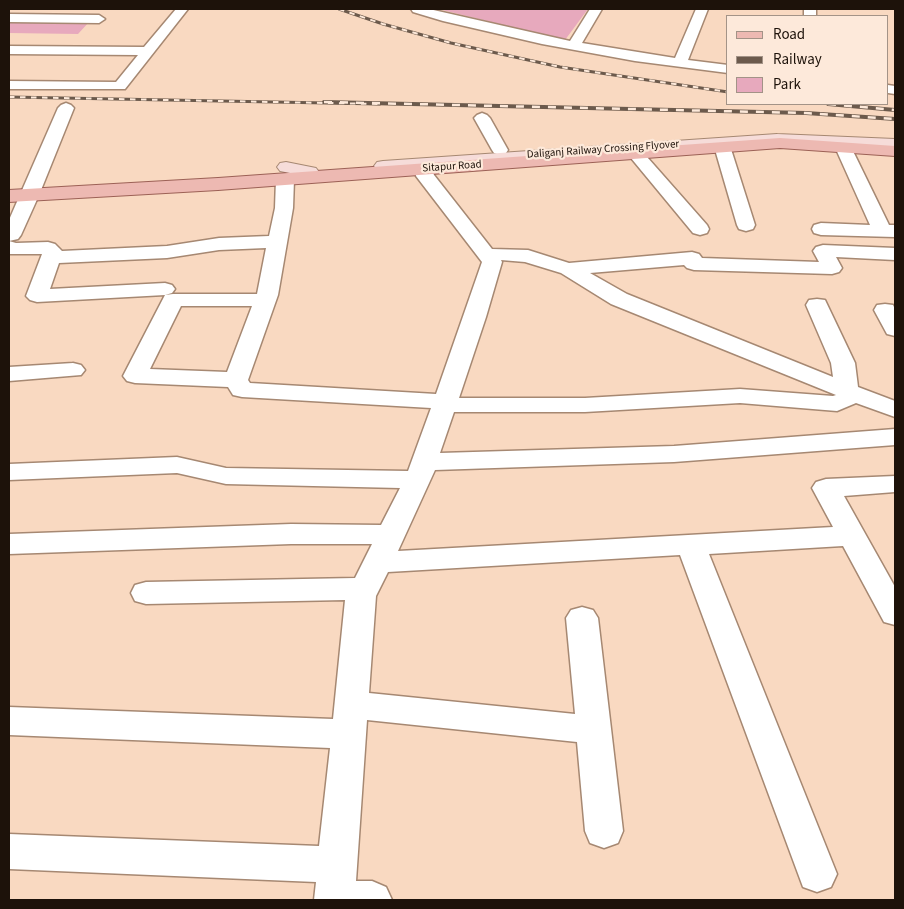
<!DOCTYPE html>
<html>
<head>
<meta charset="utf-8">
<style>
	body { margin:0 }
	#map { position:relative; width:904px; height:909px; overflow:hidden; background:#f9d9c1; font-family:"Source Sans 3",sans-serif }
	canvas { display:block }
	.frame { position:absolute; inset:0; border:10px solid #1d120a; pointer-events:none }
	.legend { position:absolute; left:726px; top:15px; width:162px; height:90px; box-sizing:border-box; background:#fde9da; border:1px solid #a39387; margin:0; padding:6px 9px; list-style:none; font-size:15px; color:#1d120a }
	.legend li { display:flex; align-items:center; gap:10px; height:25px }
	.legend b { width:25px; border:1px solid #a39387 }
</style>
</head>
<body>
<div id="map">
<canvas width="904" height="909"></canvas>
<div class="frame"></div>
<ul class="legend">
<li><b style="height:6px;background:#edb9b2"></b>Road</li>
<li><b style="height:6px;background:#6c5a4c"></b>Railway</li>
<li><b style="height:14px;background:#e7a9bd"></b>Park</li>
</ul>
</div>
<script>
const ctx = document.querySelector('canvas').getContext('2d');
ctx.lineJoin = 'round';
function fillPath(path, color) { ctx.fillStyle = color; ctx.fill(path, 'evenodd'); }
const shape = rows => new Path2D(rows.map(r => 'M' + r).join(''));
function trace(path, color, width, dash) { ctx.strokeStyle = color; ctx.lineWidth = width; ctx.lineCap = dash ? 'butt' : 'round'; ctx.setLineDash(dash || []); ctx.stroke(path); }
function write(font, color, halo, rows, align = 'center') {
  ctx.font = font + ' "Source Sans 3",sans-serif'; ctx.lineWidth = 4.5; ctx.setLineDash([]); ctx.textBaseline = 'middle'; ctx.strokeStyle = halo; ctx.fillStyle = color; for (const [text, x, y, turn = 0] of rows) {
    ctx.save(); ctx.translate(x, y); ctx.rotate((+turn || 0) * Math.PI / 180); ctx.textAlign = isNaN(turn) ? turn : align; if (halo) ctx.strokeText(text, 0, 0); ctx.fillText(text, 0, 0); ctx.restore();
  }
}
fillPath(shape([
	[438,9,588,9,565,40],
	[9,21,90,21,78,34,9,33]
]), '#e7a9bd');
const street = shape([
	[176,9,188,9,125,89,9,89,9,81,116,82,138,55,9,54,9,46,144,47,176,9],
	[411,9,429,9,570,41,590,9,602,9,582,43,675,58,696,9,708,9,688,60,728,65,728,73,635,61,542,44,443,21,413,12,411,9],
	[804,9,816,9,816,16,804,16,804,9],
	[9,14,99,15,105,19,99,23,9,22,9,14],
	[888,85,895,86,895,94,888,93,888,85],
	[66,103,71,105,74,108,39,195,21,235,18,239,9,241,9,220,58,108,61,105,66,103],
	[482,113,487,115,490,118,508,150,506,153,500,155,494,153,492,150,474,118,477,115,482,113],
	[722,141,728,143,730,146,755,225,753,229,746,231,739,229,737,225,714,146,716,143,722,141],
	[843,142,849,144,851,147,889,225,895,225,895,237,821,235,814,233,812,229,814,225,821,223,870,225,835,147,837,144,843,142],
	[634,147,640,149,707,225,709,229,707,233,700,235,693,233,626,152,628,149,634,147],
	[424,164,430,165,434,175,492,249,528,250,569,263,692,252,699,254,702,258,819,262,813,251,816,247,823,245,895,248,895,260,836,257,842,268,839,272,832,274,694,270,687,268,684,265,590,273,627,294,833,377,831,363,806,305,809,300,817,299,825,300,855,363,858,387,895,401,895,417,856,403,837,411,740,403,585,412,454,412,440,453,674,446,895,429,895,445,674,462,435,470,398,551,833,527,812,488,816,482,826,479,895,476,895,492,844,496,895,587,895,625,884,622,843,546,709,554,837,874,831,887,817,892,803,887,680,555,388,572,376,596,369,693,575,714,566,618,571,610,582,607,593,610,598,618,623,831,618,843,604,848,590,843,585,831,577,742,367,720,356,881,372,881,386,887,392,900,314,900,316,882,9,869,9,834,319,846,330,748,9,735,9,707,333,719,345,600,146,604,135,601,131,593,135,585,146,582,355,578,372,544,291,544,9,554,9,534,291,524,381,525,400,488,226,484,177,473,9,480,9,464,177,457,226,468,408,471,431,408,242,397,233,395,228,387,135,383,127,381,123,376,165,295,173,294,257,294,266,248,219,250,167,258,59,263,50,289,165,283,172,285,175,289,172,293,165,295,37,302,30,300,26,296,42,254,9,254,9,241,16,243,48,242,55,244,62,251,167,246,219,238,269,236,275,208,276,179,279,175,285,174,291,175,294,179,293,208,278,295,248,380,250,383,436,394,482,262,416,176,415,169,418,165,424,164],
	[501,260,525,262,561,273,611,304,836,395,833,396,740,389,585,398,459,398,486,317,502,262,501,260],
	[181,306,252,306,227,372,150,369,181,306],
	[885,304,893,305,895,309,895,336,887,334,874,310,877,305,885,304],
	[73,363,81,365,85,370,81,375,9,381,9,367,73,363]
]);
const secondary = shape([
	[777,134,895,139,895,149,777,144,383,171,377,170,374,166,377,162,383,161,777,134],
	[286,162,316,168,319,172,316,176,310,177,280,171,277,167,280,163,286,162]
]);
const primary = shape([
	[780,138,895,146,895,156,780,148,218,190,9,202,9,190,218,178,780,138]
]);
trace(street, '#a68872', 3);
trace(secondary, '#a68872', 2);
trace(primary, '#9c6156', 2);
fillPath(street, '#fff');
fillPath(secondary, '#f6dcd9');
fillPath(primary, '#edb9b2');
const railFar1 = shape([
	[339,9,383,24,451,43,560,67,728,92],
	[9,97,380,104]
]);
const rail = shape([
	[324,102,806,113,895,119],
	[828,104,895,110]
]);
trace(railFar1, '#6c5a4c', 3);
trace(rail, '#6c5a4c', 4);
trace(railFar1, '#fde9da', 2, [5.5]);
trace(rail, '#fde9da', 2.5, [8]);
write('11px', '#1d120a', '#fde9da', [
	["Daliganj Railway Crossing Flyover",603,150,-4],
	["Sitapur Road",452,167,-4]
]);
</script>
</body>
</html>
